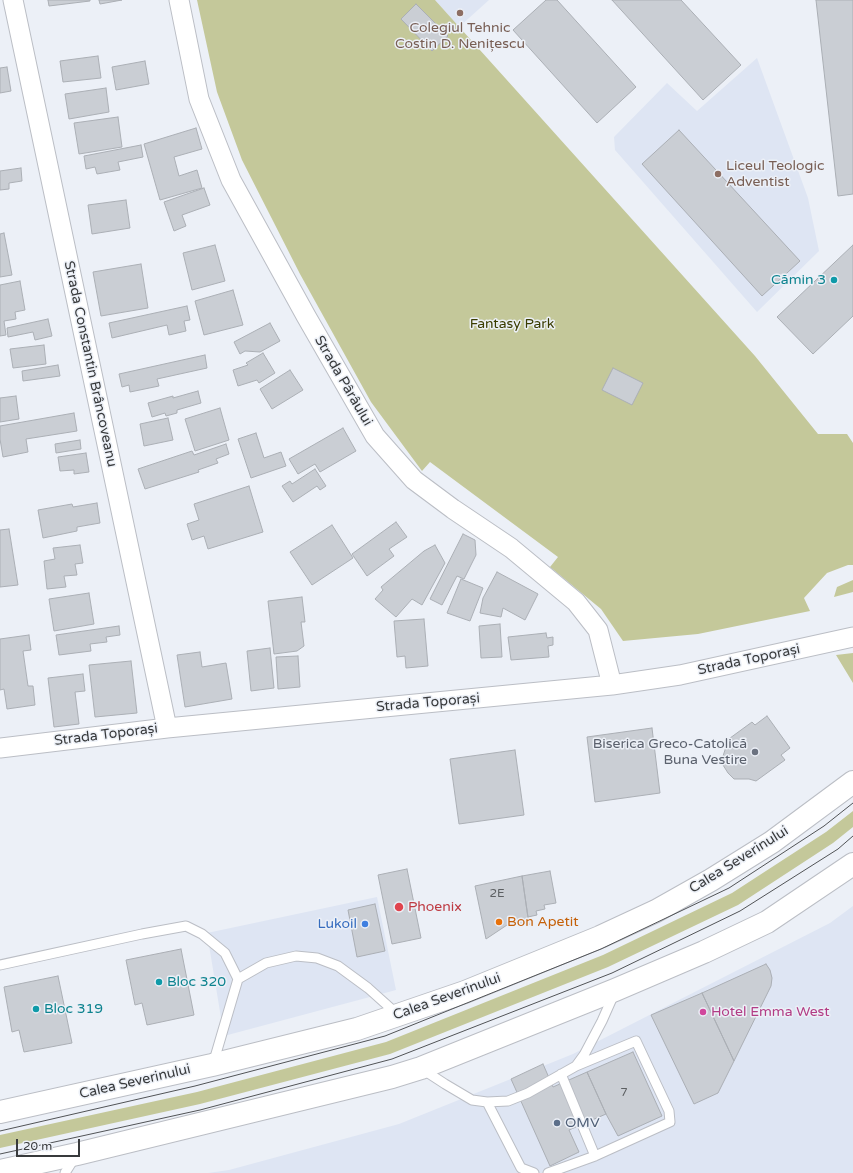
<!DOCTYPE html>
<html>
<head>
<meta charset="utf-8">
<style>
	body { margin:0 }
	#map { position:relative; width:853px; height:1173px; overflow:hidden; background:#ecf0f7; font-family:"Varela Round",sans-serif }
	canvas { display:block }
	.scale { position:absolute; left:16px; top:1139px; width:64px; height:18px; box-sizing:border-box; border:2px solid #383a3c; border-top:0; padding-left:5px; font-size:12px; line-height:14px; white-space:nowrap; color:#383a3c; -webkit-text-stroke:3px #ecf0f7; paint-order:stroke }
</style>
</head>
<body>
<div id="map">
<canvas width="853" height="1173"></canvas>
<div class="scale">20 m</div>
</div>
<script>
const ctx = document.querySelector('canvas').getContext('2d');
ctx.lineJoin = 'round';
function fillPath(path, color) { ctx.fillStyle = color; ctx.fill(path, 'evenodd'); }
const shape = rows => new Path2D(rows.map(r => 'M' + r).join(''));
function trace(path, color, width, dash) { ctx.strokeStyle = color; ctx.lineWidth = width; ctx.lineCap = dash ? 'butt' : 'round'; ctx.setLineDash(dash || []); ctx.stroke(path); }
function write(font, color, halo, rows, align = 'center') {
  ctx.font = font + ' "Varela Round",sans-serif'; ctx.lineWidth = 3; ctx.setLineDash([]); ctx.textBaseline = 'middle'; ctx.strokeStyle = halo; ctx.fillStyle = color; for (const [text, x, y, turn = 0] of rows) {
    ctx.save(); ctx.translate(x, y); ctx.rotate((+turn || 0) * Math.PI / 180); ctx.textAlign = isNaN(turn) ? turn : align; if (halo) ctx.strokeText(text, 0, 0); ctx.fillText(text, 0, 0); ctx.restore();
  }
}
fillPath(shape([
	[435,0,489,0,459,27],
	[757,58,808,198,819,251,757,312,615,150,614,137,667,83,697,111],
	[377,897,396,990,224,1036,207,933],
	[853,906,853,1173,208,1173,229,1170,399,1124,573,1054,830,923]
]), '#dee5f3');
fillPath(shape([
	[197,0,435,0,755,356,818,434,847,434,853,443,853,565,848,565,827,573,804,598,810,611,698,634,623,641,601,609,550,567,558,557,430,462,422,471,371,402,300,274,242,160,217,92],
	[853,580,853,592,834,597,837,587],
	[853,653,853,683,836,655],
	[853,811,853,827,833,843,738,905,608,967,390,1054,200,1104,0,1148,0,1135,197,1092,386,1042,603,955,732,893,826,832]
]), '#c4c89a');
const building = shape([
	[48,0,90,0,90,1,49,6,48,0],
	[99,0,122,0,100,4,99,0],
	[546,0,557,0,636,87,597,123,513,30,546,0],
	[612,0,681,0,741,65,703,100,612,0],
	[816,0,853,0,853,194,838,196,816,0],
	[416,4,448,36,432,51,401,19,416,4],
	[98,56,101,78,63,82,60,61,98,56],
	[145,61,149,84,116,90,112,67,145,61],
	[7,67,11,91,0,93,0,68,7,67],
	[106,88,109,112,69,119,65,94,106,88],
	[118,117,122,147,79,154,74,123,118,117],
	[196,128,202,149,174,157,179,176,197,170,202,188,160,200,144,144,196,128],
	[679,130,800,261,762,296,642,164,679,130],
	[141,145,143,157,118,162,120,170,97,174,95,167,86,169,84,156,141,145],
	[21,168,22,181,9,183,9,189,0,190,0,171,21,168],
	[204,188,210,205,182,215,186,226,174,231,164,202,204,188],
	[126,200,130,228,92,234,88,205,126,200],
	[4,233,12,275,0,277,0,234,4,233],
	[215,245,225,281,192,290,183,253,215,245],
	[853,245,853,316,813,354,777,317,853,245],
	[141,264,148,308,101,316,93,272,141,264],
	[20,281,25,310,15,312,16,319,4,321,6,335,0,336,0,285,20,281],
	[233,290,243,325,204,335,195,301,233,290],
	[187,306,190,320,184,321,186,331,169,335,167,325,112,338,109,323,187,306],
	[48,319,52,336,35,340,33,332,8,337,7,328,48,319],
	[270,323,280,341,260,352,245,351,240,354,234,342,270,323],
	[44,345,46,364,13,368,10,349,44,345],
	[263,353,275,373,259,383,257,380,238,386,233,370,248,365,246,363,263,353],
	[205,355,207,368,157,379,159,386,130,392,129,385,122,387,119,374,205,355],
	[58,365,60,376,23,381,22,371,58,365],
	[613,368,643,383,632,405,602,390,613,368],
	[290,370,303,390,272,409,260,389,290,370],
	[198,391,201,403,177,410,177,413,166,416,165,413,152,417,148,403,173,396,173,398,198,391],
	[16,396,19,419,0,422,0,398,16,396],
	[220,408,229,440,195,451,185,419,220,408],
	[74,413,77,431,26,439,28,452,3,457,0,439,0,426,74,413],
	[168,418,173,440,144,446,140,424,168,418],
	[343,428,356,451,320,472,315,464,298,474,289,459,343,428],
	[256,433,264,458,281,452,286,466,251,478,238,439,256,433],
	[80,440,81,449,56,453,55,444,80,440],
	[226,444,229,454,216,459,218,463,198,470,199,472,145,489,138,469,192,451,194,455,226,444],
	[86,453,89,472,74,474,74,470,60,471,58,457,86,453],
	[315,469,326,486,320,490,317,486,293,502,282,486,290,481,292,484,315,469],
	[249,486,263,532,208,549,204,536,192,540,187,524,199,520,194,504,249,486],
	[97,503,100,523,77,527,77,531,43,538,38,510,72,504,73,507,97,503],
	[396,522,407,537,389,549,394,556,367,576,352,554,396,522],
	[332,525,353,558,312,585,290,552,332,525],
	[9,529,18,585,0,587,0,530,9,529],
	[463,534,475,540,476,555,464,579,457,576,442,605,430,599,463,534],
	[80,545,83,563,75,564,77,575,64,576,66,587,47,589,44,561,55,559,53,548,80,545],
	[435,545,445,563,422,605,412,599,396,617,375,599,383,590,381,587,424,551,435,545],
	[497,572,538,594,525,620,503,608,501,617,480,613,483,598,497,572],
	[461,579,483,588,470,621,447,613,461,579],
	[89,593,94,624,54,631,49,599,89,593],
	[302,597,305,622,301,622,304,646,297,651,274,654,268,601,302,597],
	[424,619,428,666,406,668,405,656,397,657,394,621,424,619],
	[500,624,502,657,481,658,479,626,500,624],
	[119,626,120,635,106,637,107,642,90,644,91,651,59,655,56,635,119,626],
	[546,633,547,638,553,637,553,645,548,646,549,657,511,660,508,637,546,633],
	[29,635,31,650,23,651,28,686,33,686,35,705,7,709,4,689,0,690,0,639,29,635],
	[270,648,274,688,251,691,247,651,270,648],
	[200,652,202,667,226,663,232,699,185,707,177,655,200,652],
	[298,656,300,687,278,689,276,657,298,656],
	[131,661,137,713,95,717,89,665,131,661],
	[83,674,85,691,75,692,79,724,54,727,48,678,83,674],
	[767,716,790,748,781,755,785,760,756,781,749,779,734,779,728,773,723,765,723,756,726,747,726,741,752,722,755,725,767,716],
	[652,728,660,793,595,802,587,737,652,728],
	[515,750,524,815,459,824,450,759,515,750],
	[407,869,421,938,392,944,378,875,407,869],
	[550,871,556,903,544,905,545,909,536,911,537,915,528,917,522,876,550,871],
	[522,876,529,925,510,923,486,939,475,886,522,876],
	[375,904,385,951,357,957,348,910,375,904],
	[181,949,194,1015,147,1025,142,1003,135,1005,126,960,181,949],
	[766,964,770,970,772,978,771,986,734,1061,702,993,766,964],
	[58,976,72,1043,24,1052,19,1030,12,1032,4,987,58,976],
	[702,993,734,1061,718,1093,694,1104,651,1015,702,993],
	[633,1052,662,1116,618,1136,606,1114,587,1072,633,1052],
	[543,1064,553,1087,587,1072,606,1114,569,1130,579,1152,550,1166,511,1079,543,1064]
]);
fillPath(building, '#caced4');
trace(building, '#abafb5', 1);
const service = shape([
	[0,965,142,934,186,926,202,934,225,953,238,979],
	[213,1064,238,979,266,963,296,956,317,958,338,966,368,988,397,1014],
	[422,1069,445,1084,472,1100,487,1102,508,1101,528,1093,576,1066,584,1055,602,1021,614,994],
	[561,1074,595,1156],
	[487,1102,521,1168,534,1173],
	[65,1173,75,1157],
	[548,1173,595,1156,670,1122,669,1111,636,1041,576,1066]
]);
const minor = shape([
	[13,0,167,728],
	[179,0,199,99,231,180,306,316,375,436,414,480,453,509,511,548,576,602,598,630,612,685],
	[0,748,167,728,612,685,680,675,853,637]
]);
const secondary = shape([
	[0,1112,212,1065,357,1029,465,992,600,937,656,911,711,880,772,842,853,782],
	[0,1171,77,1154,392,1077,421,1068,615,990,704,952,767,922,853,864]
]);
trace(service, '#bbbec5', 11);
trace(minor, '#bbbec5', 21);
trace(secondary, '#bbbec5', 24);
trace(service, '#fff', 9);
trace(minor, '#fff', 19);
trace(secondary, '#fff', 22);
trace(shape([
	[0,1131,195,1086,385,1036,601,949,729,888,824,826,853,803],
	[0,1154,200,1110,392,1059,612,973,740,911,838,849,853,836]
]), '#515356', 1);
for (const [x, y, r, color] of [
	[460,13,4,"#8d6e63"],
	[718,174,4,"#8d6e63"],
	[834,280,4,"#0f9aa8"],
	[755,752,4,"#6b7280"],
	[399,907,5,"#e0444e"],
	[499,922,4,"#e8710a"],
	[365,924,4,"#3f7fe0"],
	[159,982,4,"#0f9aa8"],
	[36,1009,4,"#0f9aa8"],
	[703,1012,4,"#d1479c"],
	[557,1123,4,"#5c6f8a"]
]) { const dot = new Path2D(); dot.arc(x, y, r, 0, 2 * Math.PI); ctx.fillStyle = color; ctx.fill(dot); trace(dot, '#ecf0f7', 1.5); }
write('12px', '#5c5f62', null, [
	["2E",497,894],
	["7",624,1093]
]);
write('14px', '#785e54', '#ecf0f7', [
	["Colegiul Tehnic",460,28],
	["Costin D. Nenițescu",460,44],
	["Liceul Teologic",726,166,"left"],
	["Adventist",726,182,"left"]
]);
write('14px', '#0d838f', '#ecf0f7', [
	["Cămin 3",826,280,"right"],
	["Bloc 320",167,982],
	["Bloc 319",44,1009]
], 'left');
write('14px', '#3a3c00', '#ecf0f7', [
	["Fantasy Park",512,324]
]);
write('14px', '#383a3c', '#ecf0f7', [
	["Strada Constantin Brâncoveanu",90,364,78],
	["Strada Pârâului",343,381,60],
	["Strada Toporași",749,660,-12],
	["Strada Toporași",428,703,-5],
	["Strada Toporași",106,735,-7],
	["Calea Severinului",739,860,-32],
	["Calea Severinului",447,997,-20],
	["Calea Severinului",135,1082,-13]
]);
write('14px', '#5b616d', '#ecf0f7', [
	["Biserica Greco-Catolică",747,744],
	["Buna Vestire",747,760]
], 'right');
write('14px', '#be3a42', '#ecf0f7', [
	["Phoenix",408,907]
], 'left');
write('14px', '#c56008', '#ecf0f7', [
	["Bon Apetit",507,922]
], 'left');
write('14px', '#366cbe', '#ecf0f7', [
	["Lukoil",357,924]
], 'right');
write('14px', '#b23c85', '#ecf0f7', [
	["Hotel Emma West",711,1012]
], 'left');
write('14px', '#4e5e75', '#ecf0f7', [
	["OMV",565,1123]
], 'left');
</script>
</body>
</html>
